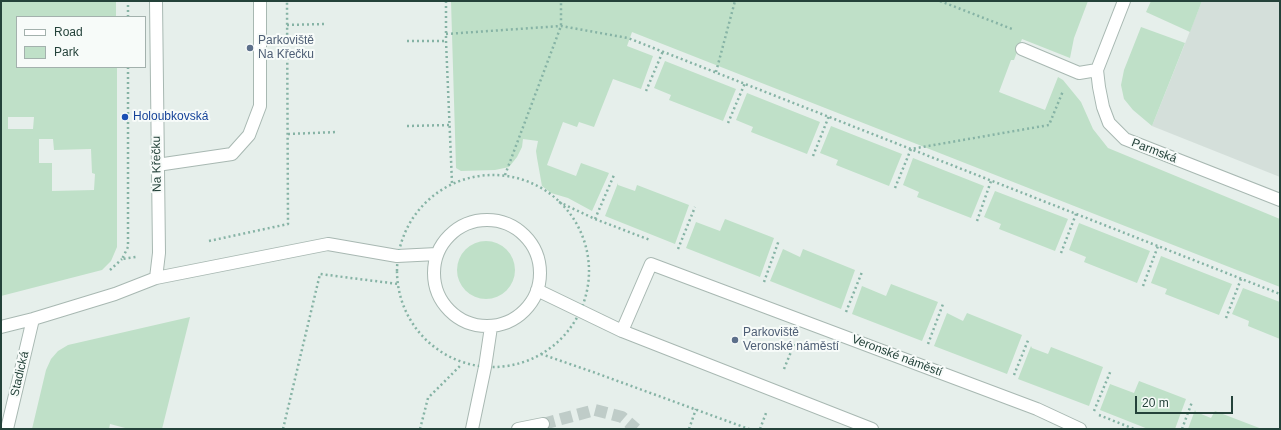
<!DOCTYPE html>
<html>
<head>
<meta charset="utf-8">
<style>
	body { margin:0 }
	#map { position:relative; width:1281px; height:430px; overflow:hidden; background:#e6efeb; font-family:Helvetica,sans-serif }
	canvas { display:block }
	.frame { position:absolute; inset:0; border:2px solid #24423a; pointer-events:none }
	.legend { position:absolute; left:16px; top:16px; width:130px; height:52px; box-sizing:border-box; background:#f7fbf9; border:1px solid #a3b1ad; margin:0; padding:5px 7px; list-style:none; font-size:12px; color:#24423a }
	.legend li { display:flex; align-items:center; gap:8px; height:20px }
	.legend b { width:20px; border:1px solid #a3b1ad }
	.scale { position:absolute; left:1135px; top:396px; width:98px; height:18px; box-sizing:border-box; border:2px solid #24423a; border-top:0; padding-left:5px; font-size:12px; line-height:14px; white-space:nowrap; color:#24423a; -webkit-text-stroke:3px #f7fbf9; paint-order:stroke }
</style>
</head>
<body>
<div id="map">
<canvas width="1281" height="430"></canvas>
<div class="frame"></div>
<ul class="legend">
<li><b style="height:5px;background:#fff"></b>Road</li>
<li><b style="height:11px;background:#bfe0c8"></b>Park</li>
</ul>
<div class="scale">20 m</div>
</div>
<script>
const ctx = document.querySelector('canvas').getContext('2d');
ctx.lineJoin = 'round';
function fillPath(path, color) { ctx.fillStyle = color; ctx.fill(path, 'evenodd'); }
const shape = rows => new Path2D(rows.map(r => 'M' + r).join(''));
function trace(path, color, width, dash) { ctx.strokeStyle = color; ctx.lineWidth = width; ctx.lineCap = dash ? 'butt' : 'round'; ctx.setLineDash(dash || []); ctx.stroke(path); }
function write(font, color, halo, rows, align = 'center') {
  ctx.font = font + ' Helvetica,sans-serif'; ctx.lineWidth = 4; ctx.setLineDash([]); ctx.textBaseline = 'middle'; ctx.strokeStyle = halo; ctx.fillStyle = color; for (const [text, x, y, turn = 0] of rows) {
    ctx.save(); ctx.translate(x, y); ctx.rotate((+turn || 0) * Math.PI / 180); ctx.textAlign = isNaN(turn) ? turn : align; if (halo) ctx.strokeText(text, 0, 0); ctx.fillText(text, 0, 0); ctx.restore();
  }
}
fillPath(shape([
	[1202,1,1280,1,1280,177,1152,126]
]), '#d4dfda');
fillPath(shape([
	[1,1,116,1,116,17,17,17,17,67,117,67,117,247,111,261,102,270,1,296],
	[8,117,34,117,33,129,8,129],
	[39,139,53,139,54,150,91,149,92,173,95,174,94,190,52,191,52,163,39,163],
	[451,1,1088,1,1074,38,1070,58,1022,39,1014,60,1011,60,999,92,1045,110,1058,77,1063,80,1081,102,1093,129,1108,148,1280,219,1280,287,632,32,627,46,653,56,641,89,613,79,594,127,579,122,577,127,563,122,547,165,576,176,581,163,609,173,592,211,568,198,551,193,542,186,537,158,536,151,538,141,523,139,522,147,517,157,509,167,495,170,461,171,456,168],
	[1151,1,1202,1,1190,32,1146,12],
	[1141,27,1185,43,1152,126,1133,110,1124,99,1121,85,1124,70],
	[665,61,736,89,723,121,669,100,671,95,654,88],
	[747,93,820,122,807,154,751,132,753,127,736,120],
	[831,126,902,154,889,186,836,165,838,160,820,153],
	[913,158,984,186,971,218,917,197,919,192,903,185],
	[618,183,618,185,635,191,637,185,689,205,675,244,605,216],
	[995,191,1068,219,1055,251,999,229,1001,224,984,217],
	[725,219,774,238,760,277,686,248,696,222,720,231],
	[1079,223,1150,251,1137,283,1084,262,1086,257,1069,250],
	'457 270a29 29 0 1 1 58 0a29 29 0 1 1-58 0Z',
	[783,249,800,257,803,249,855,270,841,309,770,281],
	[1161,256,1232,284,1219,315,1165,294,1167,289,1151,283],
	[891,284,938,302,922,341,852,314,862,286,886,296],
	[1243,288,1280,302,1280,339,1248,326,1249,321,1232,314],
	[947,313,963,321,967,313,1022,335,1007,374,934,346],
	[190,317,162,429,129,429,110,424,109,429,32,429,46,370,51,359,58,351,68,345],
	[1031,346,1032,348,1048,354,1051,347,1103,367,1089,406,1018,379],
	[1139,381,1186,399,1175,429,1148,429,1100,410,1110,384,1134,393],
	[1195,410,1196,412,1211,418,1215,411,1262,429,1188,429]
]), '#bfe0c8');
trace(shape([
	[543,424,595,410,622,417,636,429]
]), '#bfccc8', 12, [12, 6]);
const minor = shape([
	[156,1,159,253,156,278],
	[1124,1,1097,70,1099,87,1103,107,1109,123,1125,139,1280,200],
	[1022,49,1079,73,1097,70],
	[157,165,232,154,249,135,260,106,260,1],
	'434 273a53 53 0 1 1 106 0a53 53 0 1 1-106 0Z',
	[537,290,622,331,872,429],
	[1,327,33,319,115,294,156,278,328,244,397,256,437,254],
	[622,331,651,264,1037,409,1080,429],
	[7,429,33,319],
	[472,429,485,367,491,327],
	[518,429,543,424]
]);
trace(minor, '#a8b8b2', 14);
trace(shape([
	[446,1,446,41,452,183],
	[940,1,1012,29],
	[128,17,128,1],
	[287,25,326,24],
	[446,34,561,26,628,38,1280,294],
	[407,41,446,41],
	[128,67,128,247,122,259,136,257],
	[716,72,735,1],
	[646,91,663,51],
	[728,123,745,83],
	[407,126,450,125],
	[288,134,338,132],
	[813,156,829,116],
	'397 271a96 96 0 1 1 192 0a96 96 0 1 1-192 0Z',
	[505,175,561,26,561,1],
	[895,188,911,149,1049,125,1063,91],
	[559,202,595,219,650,240],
	[595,219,614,175],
	[977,221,991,181],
	[209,241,288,224,287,1],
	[678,249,695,207],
	[1061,253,1076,214],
	[110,270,122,259],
	[764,282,779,240],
	[1143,286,1158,246],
	[846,312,862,272],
	[1226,318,1241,279],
	[928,344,943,304],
	[541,354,593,372,749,429],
	[784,369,795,342],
	[1014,375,1029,338],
	[1094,411,1111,370],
	[1099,415,1134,429],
	[283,429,320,274,398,284],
	[420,429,428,398,461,365],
	[689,429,696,409],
	[760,429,766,413],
	[1182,429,1192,402]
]), '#86b3a5', 2.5, [2, 3]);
trace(minor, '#fff', 12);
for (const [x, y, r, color] of [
	[250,48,4,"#5c6f8a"],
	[125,117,4,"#1a4fb4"],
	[735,340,4,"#5c6f8a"]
]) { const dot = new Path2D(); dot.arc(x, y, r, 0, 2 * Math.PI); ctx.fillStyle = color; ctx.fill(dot); trace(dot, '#f7fbf9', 1.5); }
write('12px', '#4e5e75', '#f7fbf9', [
	["Parkoviště",258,41],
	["Na Křečku",258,55],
	["Parkoviště",743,333],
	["Veronské náměstí",743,347]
], 'left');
write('12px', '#164399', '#f7fbf9', [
	["Holoubkovská",133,117]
], 'left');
write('12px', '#24423a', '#f7fbf9', [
	["Parmská",1154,151,21],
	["Na Křečku",157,164,-91],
	["Veronské náměstí",897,356,21],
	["Stadická",20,374,-77]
]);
</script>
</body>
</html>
